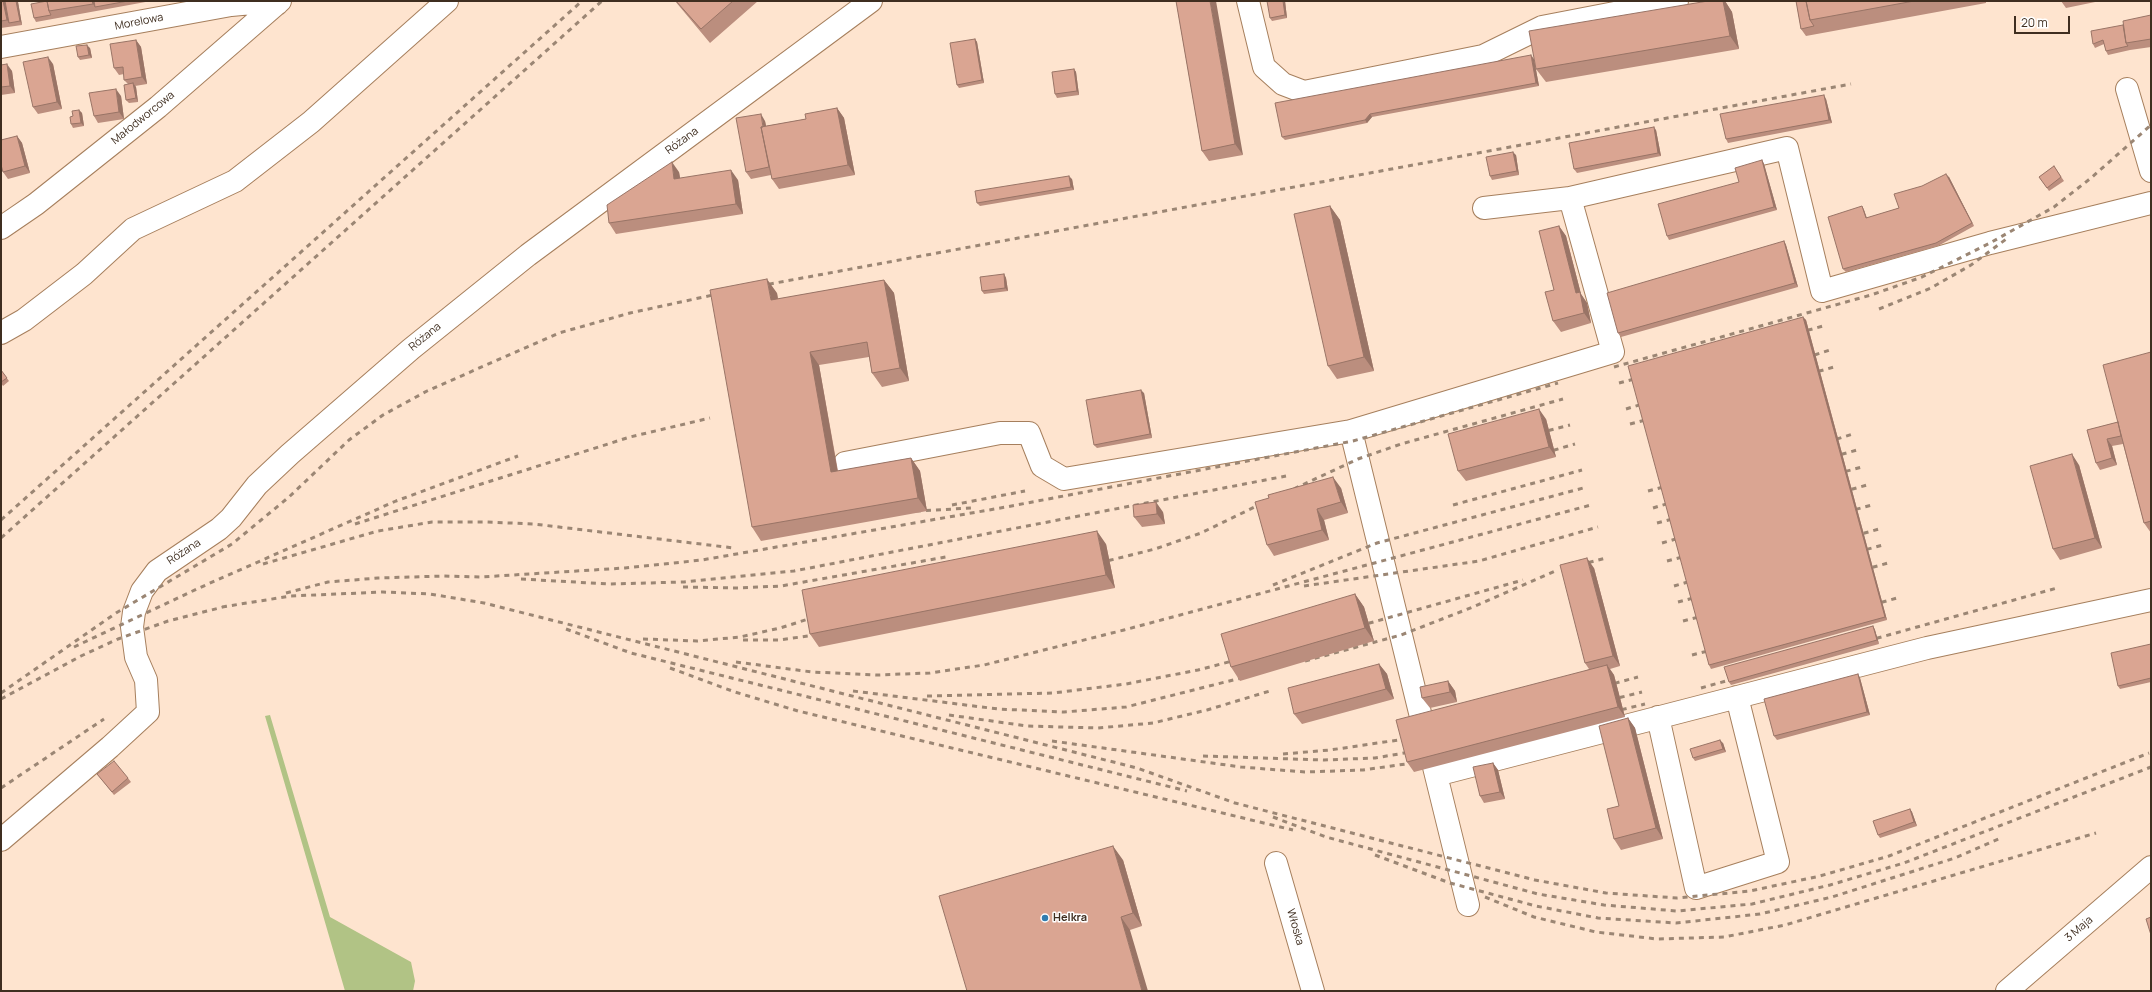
<!DOCTYPE html>
<html>
<head>
<meta charset="utf-8">
<style>
	body { margin:0 }
	#map { position:relative; width:2152px; height:992px; overflow:hidden; background:#fee4cf; font-family:Manrope,sans-serif }
	canvas { display:block }
	.frame { position:absolute; inset:0; border:2px solid #3f2e20; pointer-events:none }
	.scale { position:absolute; left:2014px; top:16px; width:56px; height:18px; box-sizing:border-box; border:2px solid #3f2e20; border-top:0; padding-left:5px; font-size:12px; line-height:14px; white-space:nowrap; color:#3f2e20; -webkit-text-stroke:3px #fff; paint-order:stroke }
</style>
</head>
<body>
<div id="map">
<canvas width="2152" height="992"></canvas>
<div class="frame"></div>
<div class="scale">20 m</div>
</div>
<script>
const ctx = document.querySelector('canvas').getContext('2d');
ctx.lineJoin = 'round';
function fillPath(path, color) { ctx.fillStyle = color; ctx.fill(path, 'evenodd'); }
const shape = rows => new Path2D(rows.map(r => 'M' + r).join(''));
function trace(path, color, width, dash) { ctx.strokeStyle = color; ctx.lineWidth = width; ctx.lineCap = dash ? 'butt' : 'round'; ctx.setLineDash(dash || []); ctx.stroke(path); }
function write(font, color, halo, rows, align = 'center') {
  ctx.font = font + ' Manrope,sans-serif'; ctx.lineWidth = 3; ctx.setLineDash([]); ctx.textBaseline = 'middle'; ctx.strokeStyle = halo; ctx.fillStyle = color; for (const [text, x, y, turn = 0] of rows) {
    ctx.save(); ctx.translate(x, y); ctx.rotate((+turn || 0) * Math.PI / 180); ctx.textAlign = isNaN(turn) ? turn : align; if (halo) ctx.strokeText(text, 0, 0); ctx.fillText(text, 0, 0); ctx.restore();
  }
}
fillPath(shape([
	[270,715,330,917,411,962,415,981,413,991,345,991,265,716]
]), '#b1c385');
const minor = shape([
	[1248,1,1264,67,1283,84,1304,92,1483,56,1542,27,1677,1],
	[1,47,231,5,252,3,277,4],
	[2127,89,2151,171],
	[1484,208,1570,198,1787,148,1822,291,1990,243,2151,203],
	[1,228,36,204,158,107,280,1],
	[1,333,24,320,84,274,133,229,235,181,311,122,447,1],
	[1351,431,1423,725],
	[845,463,1000,433,1029,433,1042,466,1064,479,1351,431,1613,352,1570,198],
	[1658,717,1696,888,1778,862,1737,697],
	[1434,767,1468,905],
	[1436,775,1927,648,2151,600],
	[1,840,110,747,148,712,146,680,136,657,132,627,134,612,142,591,157,571,219,529,231,518,257,485,290,454,411,349,528,255,871,1],
	[1276,863,1313,991],
	[2007,991,2151,867]
]);
trace(minor, '#a67f5d', 24);
trace(minor, '#fff', 22);
trace(shape([
	[759,286,1851,84],
	[1879,309,1931,288,1971,265,2009,237],
	[1798,333,1823,326],
	[1805,358,1830,350],
	[1614,367,1871,295,1922,277,1990,243,2054,207,2091,178,2151,125],
	[1809,374,1834,367],
	[1619,383,1642,377],
	[1626,409,1649,402],
	[1630,424,1653,418],
	[1539,433,1570,425],
	[1827,442,1853,434],
	[1544,453,1575,444],
	[1832,457,1857,450],
	[1836,474,1862,467],
	[1648,491,1671,485],
	[1842,492,1867,485],
	[1285,493,1358,459,1401,444,1563,399],
	[952,505,1025,491],
	[1453,505,1582,470],
	[1653,508,1676,501],
	[916,511,972,508],
	[1846,512,1872,505],
	[1,520,582,1],
	[1657,523,1680,517],
	[355,524,630,437,710,418],
	[1854,536,1879,529],
	[1,538,602,1],
	[1662,543,1686,536],
	[1857,552,1883,545],
	[1667,561,1690,555],
	[1099,563,1155,549,1201,533,1267,501],
	[263,564,378,531,432,522,487,522,534,524,734,548],
	[1579,565,1606,558],
	[1863,570,1888,563],
	[521,579,609,584,684,582,794,571,1286,476],
	[1273,585,1377,543,1587,487],
	[1304,586,1479,561,1598,527],
	[1674,586,1698,579],
	[683,587,739,588,781,586,946,557],
	[286,593,328,582,378,578,444,576,481,577,625,568,702,560,1006,507,1353,441,1558,383],
	[1678,602,1701,596],
	[1872,605,1897,598],
	[222,607,291,596,383,592,430,594,484,603,1137,768,1235,803,1535,880,1606,893,1677,898,1750,891,1820,876,1889,856,2149,753],
	[1683,621,1707,615],
	[1359,626,1523,580],
	[566,629,631,653,1187,791],
	[643,639,697,641,740,637,780,628,818,616],
	[743,640,779,640,822,634],
	[1867,641,2057,588],
	[74,647,199,588,396,501,518,456],
	[1692,655,1716,649],
	[1305,661,1401,635,1473,607,1555,571],
	[736,662,812,672,877,675,930,673,984,665,1124,630,1591,505],
	[670,668,735,692,798,711,1293,830],
	[1605,686,1638,677],
	[1701,688,1740,677],
	[853,691,998,709,1064,712,1126,707,1249,676],
	[1,693,116,613,232,544,289,497,349,440,383,415,427,391,559,333,630,313,722,293],
	[927,696,1053,693,1126,684,1198,670,1240,659],
	[1,699,81,656,118,639,168,621,227,606],
	[1610,700,1642,692],
	[1612,712,1645,704],
	[949,715,1027,726,1098,728,1153,723,1207,710,1273,690],
	[1052,741,1241,767,1305,772,1363,770,1420,762],
	[1283,754,1330,750,1412,738],
	[1203,756,1324,760,1375,758,1416,751],
	[1,788,104,719],
	[1273,817,1326,837,1538,894,1604,905,1677,911,1752,904,1830,885,1904,863,2151,767],
	[1375,855,1450,883,1536,906,1598,918,1676,923,1760,914,1832,897,1955,858,2001,838],
	[1485,897,1534,917,1596,932,1657,939,1724,937,1785,925,2096,833]
]), '#9b8674', 3, [5, 5]);
fillPath(shape([
	[1,1,18,2,22,25,1,28],
	[42,1,151,1,36,22,34,18,43,2],
	[675,1,758,1,710,43],
	[1176,1,1243,155,1209,161,1202,151],
	[1285,1,1287,18,1272,21,1270,18],
	[1708,1,1725,1,1732,12,1739,49,1546,82,1536,69],
	[1796,1,1986,1,1986,3,1806,36,1801,29],
	[2061,1,2100,1,2066,8],
	[2151,15,2151,47,2130,50,2108,55,2106,51,2104,44,2095,48,2093,44,2123,25],
	[975,39,977,42,984,83,959,88,957,85],
	[136,40,141,47,147,84,135,86,136,87,138,102,129,103,126,100,128,84,124,80,124,74,119,75,114,68],
	[90,48,92,58,80,60,78,57],
	[1534,59,1539,86,1372,117,1367,123,1285,140,1282,137],
	[53,64,62,109,38,114,33,107],
	[1,65,12,71,15,93,1,95],
	[1074,69,1076,72,1079,95,1057,98,1055,94],
	[121,96,124,119,98,123,94,116],
	[1826,99,1832,123,1728,143,1726,139],
	[837,108,844,118,855,175,779,189,772,179,771,175,751,179,746,172,765,121,766,126,806,119],
	[79,110,82,113,84,126,73,128,71,124,73,116],
	[1656,130,1661,156,1577,173,1574,169],
	[17,136,22,143,30,173,8,179,3,172],
	[1516,155,1519,175,1492,180,1490,176],
	[1762,160,1764,164,1777,210,1669,240,1667,236,1739,182],
	[2054,166,2064,181,2049,191,2039,177],
	[679,172,680,178,738,180,743,214,616,234,609,223],
	[1949,177,1974,226,1938,246,1846,272,1843,269,1862,206,1864,210,1867,218,1899,208],
	[1072,179,1074,190,980,206,977,203],
	[1330,206,1340,220,1374,371,1337,379,1328,366],
	[1559,226,1566,236,1581,294,1587,303,1591,323,1561,332,1553,321,1554,290],
	[1784,241,1786,245,1798,287,1621,337,1618,333],
	[1004,274,1006,278,1008,291,984,294,982,291],
	[884,280,894,293,909,381,882,387,872,373,869,357,819,365,838,471,911,458,920,471,927,511,761,541,752,527,777,293,778,299],
	[1803,317,1806,320,1887,620,1711,669,1709,665],
	[2151,352,2151,533,2144,523,2123,444,2112,446,2117,465,2100,470,2096,463,2087,430,2118,422],
	[1,370,9,381,3,386,1,383],
	[1144,393,1152,438,1097,448,1094,445],
	[1546,419,1556,457,1466,481,1458,471],
	[2079,465,2102,548,2060,560,2053,549],
	[1341,488,1348,513,1324,520,1329,540,1274,556,1267,545],
	[1163,512,1165,524,1142,527,1134,517],
	[1106,544,1115,588,819,647,810,634],
	[1594,568,1620,666,1610,669,1614,675,1625,717,1414,772,1407,762,1589,669,1585,663],
	[1355,594,1364,607,1374,641,1240,681,1231,667],
	[1873,626,1875,630,1879,644,1731,685,1729,682],
	[2151,644,2151,682,2120,689,2118,686],
	[1379,664,1387,674,1394,699,1302,724,1294,714],
	[1858,674,1860,678,1870,715,1777,740,1774,736],
	[1448,681,1455,691,1457,702,1430,708,1422,698],
	[1628,718,1635,728,1663,839,1621,850,1614,839,1619,806],
	[1723,743,1726,752,1695,761,1693,758],
	[1493,763,1498,770,1505,799,1484,803,1480,796],
	[97,774,128,778,131,782,114,795],
	[1910,809,1912,812,1917,826,1880,838,1878,835],
	[1123,860,1142,926,1130,930,967,991]
]), '#bb8e7e');
fillPath(shape([
	[3,1,5,1,9,23,7,20],
	[16,1,18,2,22,25,20,21],
	[92,1,96,1,95,7,93,4],
	[1210,1,1216,1,1243,155,1235,144],
	[1283,1,1285,1,1287,18,1285,15],
	[1723,1,1725,1,1732,12,1739,49,1730,36],
	[975,39,977,42,984,83,982,80],
	[136,40,141,47,147,84,142,77],
	[87,45,90,48,92,58,89,55],
	[1531,55,1534,59,1539,86,1536,83],
	[48,57,53,64,62,109,57,102],
	[7,64,12,71,15,93,10,86],
	[1074,69,1076,72,1079,95,1077,91],
	[133,83,136,87,138,102,136,98],
	[116,89,121,96,124,119,119,112],
	[1824,95,1826,99,1832,123,1829,120],
	[837,108,844,118,855,175,848,165],
	[79,110,82,113,84,126,81,123],
	[761,114,765,121,776,174,771,167],
	[1370,114,1372,117,1367,123,1365,120],
	[1654,127,1656,130,1661,156,1658,153],
	[17,136,22,143,30,173,25,166],
	[1513,152,1516,155,1519,175,1517,171],
	[1762,160,1764,164,1777,210,1774,207],
	[672,162,679,172,682,189,674,179],
	[731,170,738,180,743,214,736,204],
	[1946,174,1949,177,1974,226,1972,223],
	[1069,176,1072,179,1074,190,1071,187],
	[1330,206,1340,220,1374,371,1364,357],
	[1862,206,1864,210,1868,222,1866,218],
	[1559,226,1566,236,1581,294,1587,303,1591,323,1584,313,1576,293],
	[1784,241,1786,245,1798,287,1795,283],
	[1004,274,1006,278,1008,291,1005,288],
	[767,279,777,293,780,313,771,300],
	[884,280,894,293,909,381,900,368],
	[1803,317,1806,320,1887,620,1885,617],
	[810,352,819,365,840,485,831,472],
	[1141,390,1144,393,1152,438,1150,434],
	[1539,409,1546,419,1556,457,1549,447],
	[2107,439,2112,446,2117,465,2112,458],
	[2072,454,2079,465,2102,548,2095,538],
	[911,458,920,471,927,511,918,498],
	[1333,477,1341,488,1348,513,1341,502],
	[1156,502,1163,512,1165,524,1157,514],
	[1317,509,1324,520,1329,540,1322,530],
	[1097,531,1106,544,1115,588,1106,575],
	[1587,558,1594,568,1620,666,1613,656],
	[1355,594,1364,607,1374,641,1365,628],
	[1873,626,1875,630,1879,644,1877,640],
	[1379,664,1387,674,1394,699,1386,689],
	[1607,665,1614,675,1625,717,1618,707],
	[1858,674,1860,678,1870,715,1867,712],
	[1448,681,1455,691,1457,702,1450,692],
	[1628,718,1635,728,1663,839,1656,828],
	[1720,740,1723,743,1726,752,1723,749],
	[1493,763,1498,770,1505,799,1500,792],
	[1910,809,1912,812,1917,826,1914,822],
	[1113,846,1123,860,1142,926,1133,913],
	[1121,917,1130,930,1148,991,1142,991]
]), '#997466');
const building = shape([
	[1,1,3,1,7,20,1,21,1,1],
	[5,1,16,1,20,21,9,23,5,1],
	[47,1,92,1,93,4,49,11,47,1],
	[47,1,49,11,51,15,34,18,31,4,47,1],
	[94,1,128,1,95,7,94,1],
	[676,1,733,1,701,29,676,1],
	[1176,1,1210,1,1235,144,1202,151,1176,1],
	[1267,1,1283,1,1285,15,1270,18,1267,1],
	[1708,1,1723,1,1730,36,1536,69,1529,31,1708,1],
	[1796,1,1806,1,1810,20,1814,26,1801,29,1796,1],
	[1806,1,1914,1,1810,20,1806,1],
	[2151,15,2151,39,2126,43,2123,21,2151,15],
	[2123,25,2126,43,2128,46,2106,51,2103,40,2093,44,2091,31,2123,25],
	[975,39,982,80,957,85,950,43,975,39],
	[136,40,142,77,124,80,123,67,114,68,110,44,136,40],
	[87,45,89,55,78,57,76,46,87,45],
	[1531,55,1536,83,1370,114,1365,120,1282,137,1275,103,1531,55],
	[48,57,57,102,33,107,23,62,48,57],
	[7,64,10,86,1,87,1,65,7,64],
	[1074,69,1077,91,1055,94,1052,72,1074,69],
	[133,83,136,98,126,100,124,85,133,83],
	[116,89,119,112,94,116,89,93,116,89],
	[1824,95,1829,120,1726,139,1720,114,1824,95],
	[837,108,848,165,772,179,761,127,806,119,805,114,837,108],
	[79,110,81,123,71,124,70,117,73,116,72,111,79,110],
	[761,114,763,127,761,127,769,167,746,172,736,118,761,114],
	[1654,127,1658,153,1574,169,1569,143,1654,127],
	[17,136,25,166,3,172,1,165,1,140,17,136],
	[1513,152,1517,171,1490,176,1486,157,1513,152],
	[1762,160,1774,207,1667,236,1658,204,1739,182,1735,168,1762,160],
	[672,162,674,179,731,170,736,204,609,223,607,205,672,162],
	[2054,166,2061,177,2047,188,2039,177,2054,166],
	[1946,174,1972,223,1936,243,1843,269,1828,217,1862,206,1866,218,1899,208,1894,194,1922,186,1946,174],
	[1069,176,1071,187,977,203,975,191,1069,176],
	[1330,206,1364,357,1328,366,1294,214,1330,206],
	[1559,226,1576,293,1580,292,1584,313,1553,321,1545,292,1554,290,1539,231,1559,226],
	[1784,241,1795,283,1618,333,1607,293,1784,241],
	[1004,274,1005,288,982,291,980,277,1004,274],
	[767,279,771,300,884,280,900,368,872,373,867,342,810,352,831,472,911,458,918,498,752,527,710,290,767,279],
	[1803,317,1885,617,1709,665,1628,366,1803,317],
	[2151,352,2151,521,2144,523,2103,365,2151,352],
	[1,370,7,378,1,382,1,370],
	[1141,390,1150,434,1094,445,1086,400,1141,390],
	[1539,409,1549,447,1458,471,1448,434,1539,409],
	[2118,422,2121,436,2107,439,2112,458,2096,463,2087,430,2118,422],
	[2072,454,2095,538,2053,549,2030,466,2072,454],
	[1333,477,1341,502,1317,509,1322,530,1267,545,1255,502,1269,498,1268,495,1333,477],
	[1156,502,1157,514,1134,517,1133,505,1156,502],
	[1097,531,1106,575,810,634,802,590,1097,531],
	[1587,558,1613,656,1585,663,1560,565,1587,558],
	[1355,594,1365,628,1231,667,1221,634,1355,594],
	[1873,626,1877,640,1729,682,1724,667,1873,626],
	[2151,644,2151,678,2118,686,2111,653,2151,644],
	[1379,664,1386,689,1294,714,1288,688,1379,664],
	[1607,665,1618,707,1407,762,1396,720,1607,665],
	[1858,674,1867,712,1774,736,1764,699,1858,674],
	[1448,681,1450,692,1422,698,1420,687,1448,681],
	[1628,718,1656,828,1614,839,1607,809,1619,806,1599,726,1628,718],
	[1720,740,1723,749,1693,758,1690,749,1720,740],
	[114,761,128,778,112,792,97,774,114,761],
	[1493,763,1500,792,1480,796,1473,767,1493,763],
	[1910,809,1914,822,1878,835,1873,821,1910,809],
	[1113,846,1133,913,1121,917,1142,991,967,991,939,896,1113,846],
	[2151,917,2151,935,2146,919,2151,917]
]);
fillPath(building, '#daa592');
trace(building, '#997466', 1);
for (const [x, y, r, color] of [
	[1045,918,4,"#2f7caf"]
]) { const dot = new Path2D(); dot.arc(x, y, r, 0, 2 * Math.PI); ctx.fillStyle = color; ctx.fill(dot); trace(dot, '#fff', 1.5); }
write('11px', '#3f2e20', '#fff', [
	["Morelowa",139,22,-11],
	["Małodworcowa",143,118,-39],
	["Różana",682,141,-36],
	["Różana",425,337,-39],
	["Różana",184,552,-33],
	["Włoska",1295,927,74],
	["3 Maja",2079,929,-41]
]);
write('bold 11px', '#3f2e20', '#fff', [
	["Helkra",1053,918]
], 'left');
</script>
</body>
</html>
